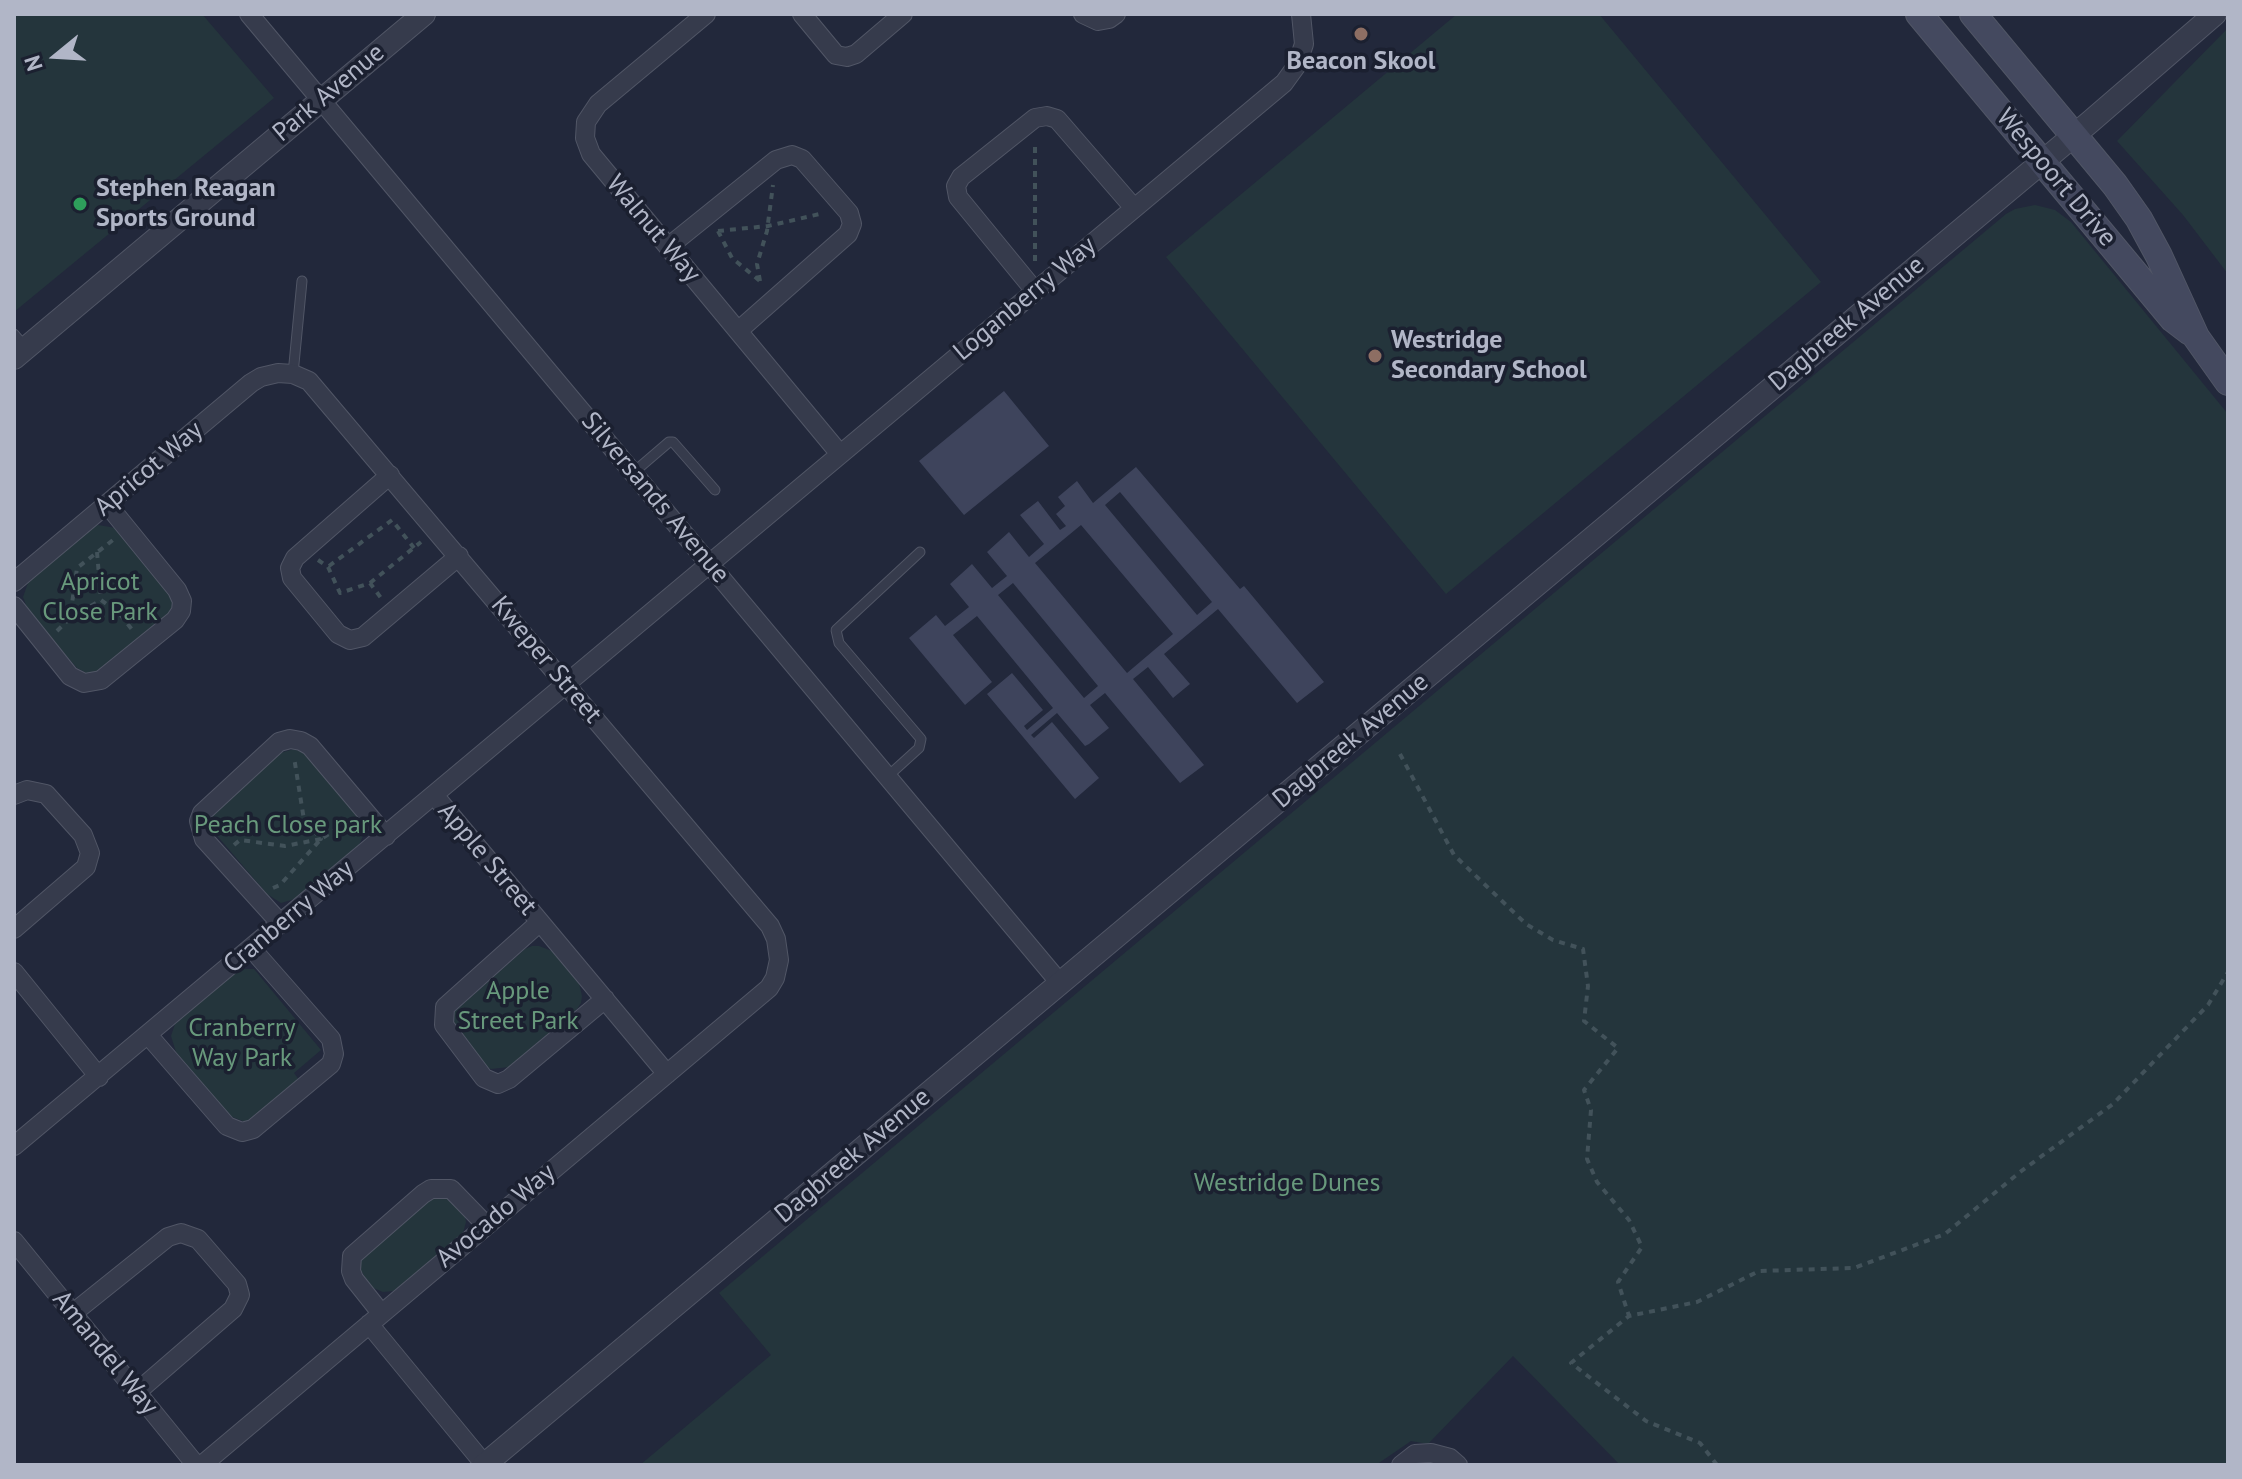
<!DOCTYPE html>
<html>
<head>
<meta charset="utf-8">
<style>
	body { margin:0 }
	#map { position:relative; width:2242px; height:1479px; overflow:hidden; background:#22283b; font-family:"PT Sans",sans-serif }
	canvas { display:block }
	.frame { position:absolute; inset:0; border:16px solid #b1b6c7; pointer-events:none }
	.north { position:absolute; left:16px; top:16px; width:80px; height:80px; -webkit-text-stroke:6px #1b2030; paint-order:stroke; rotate:252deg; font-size:22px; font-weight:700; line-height:32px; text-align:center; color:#b1b6c7 }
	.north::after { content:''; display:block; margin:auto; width:28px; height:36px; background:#b1b6c7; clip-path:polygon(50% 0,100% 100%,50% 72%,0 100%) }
</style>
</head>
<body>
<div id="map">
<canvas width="2242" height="1479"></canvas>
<div class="frame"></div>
<div class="north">N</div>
</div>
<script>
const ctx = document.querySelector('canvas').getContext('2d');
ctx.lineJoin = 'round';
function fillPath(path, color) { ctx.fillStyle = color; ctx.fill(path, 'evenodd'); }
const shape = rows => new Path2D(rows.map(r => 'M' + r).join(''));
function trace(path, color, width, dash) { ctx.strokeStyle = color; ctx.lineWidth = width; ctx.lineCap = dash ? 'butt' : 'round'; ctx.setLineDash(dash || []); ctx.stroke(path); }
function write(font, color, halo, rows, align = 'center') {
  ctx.font = font + ' "PT Sans",sans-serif'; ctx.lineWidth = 7; ctx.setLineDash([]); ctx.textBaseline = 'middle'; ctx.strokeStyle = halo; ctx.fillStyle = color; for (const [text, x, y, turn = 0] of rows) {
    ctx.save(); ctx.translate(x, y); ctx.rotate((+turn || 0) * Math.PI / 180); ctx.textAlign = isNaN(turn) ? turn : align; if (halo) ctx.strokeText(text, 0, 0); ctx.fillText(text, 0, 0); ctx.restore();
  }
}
fillPath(shape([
	[14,14,202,14,274,98,14,312],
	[1457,14,1599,14,1821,282,1446,594,1166,257],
	[2228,28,2228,274,2183,215,2117,141],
	[2035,205,2055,210,2071,222,2228,414,2228,1465,1620,1465,1513,1356,1428,1444,1411,1441,1376,1465,640,1465,771,1355,719,1293,2006,214,2015,209],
	[98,525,116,528,174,598,173,610,103,671,88,674,77,668,29,613,23,597,28,583,91,529],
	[294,749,307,754,361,820,364,834,358,847,298,898,281,903,267,894,214,832,211,820,212,814,280,753],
	[532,946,539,946,552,951,579,983,582,996,581,1003,577,1009,509,1067,491,1069,485,1066,453,1025,454,1012,525,949],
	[244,969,254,969,321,1050,294,1073,299,1080,251,1121,245,1122,230,1116,176,1052,171,1036,175,1024,235,973],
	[448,1197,464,1212,466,1222,463,1233,394,1291,383,1292,371,1287,360,1269,362,1256,430,1198]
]), '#24353c');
fillPath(shape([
	[1004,391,1049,446,964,515,919,461],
	[1136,467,1240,589,1244,586,1324,682,1297,703,1218,609,1164,654,1190,684,1173,698,1148,667,1133,679,1204,765,1180,783,1105,693,1090,705,1109,728,1089,744,1085,746,1057,713,1031,735,1034,738,1052,722,1099,778,1075,799,987,694,1012,673,1043,710,1024,726,1027,730,1053,708,977,616,953,635,992,682,965,705,909,638,936,615,945,626,969,607,950,584,972,564,992,588,1007,576,987,552,1009,532,1029,557,1044,544,1020,515,1038,501,1060,530,1066,526,1056,514,1065,506,1058,497,1077,481,1093,503],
	[1120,492,1212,602,1197,615,1105,505],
	[1081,525,1173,634,1127,673,1035,563],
	[1013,583,1098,686,1084,698,998,595]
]), '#3e445c');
const service = shape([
	[14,334,26,348],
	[293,374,302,281],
	[634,472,669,442,673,442,715,490],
	[887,777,919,748,921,739,839,643,836,630,920,552]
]);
const minor = shape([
	[249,14,1060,983],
	[706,14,598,104,586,122,585,138,591,154,840,454],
	[802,14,836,55,847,57,856,54,903,14],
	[1083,14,1098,21,1109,19,1116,14],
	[668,247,776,160,792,155,802,159,849,213,852,224,848,234,738,331],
	[1035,291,958,197,956,186,961,177,1035,118,1047,116,1057,119,1134,208],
	[390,475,295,558,290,568,292,578,338,634,350,640,363,637,459,556],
	[14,582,251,383,261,377,278,373,293,374,309,381,770,926,776,939,779,960,775,978,769,988,202,1465],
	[14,606,70,676,84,683,101,680,175,620,181,611,182,601,177,590,107,504],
	[14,795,27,790,46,794,83,835,90,853,86,867,14,929],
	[434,795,667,1074],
	[540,922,445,1007,444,1025,484,1078,498,1084,509,1079,605,999],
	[281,924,204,839,199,821,202,813,279,742,290,739,301,741,310,746,386,836],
	[14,972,99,1077],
	[149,1036,227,1126,242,1132,253,1129,331,1064,334,1054,331,1039,252,949],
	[14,1146,1284,83,1297,65,1304,44,1301,14],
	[14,1241,196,1465],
	[381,1313,354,1279,351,1271,352,1256,423,1194,431,1189,451,1189,486,1225],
	[72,1314,168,1237,181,1233,198,1239,237,1284,240,1295,233,1309,137,1392],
	[369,1324,485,1465],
	[1401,1465,1415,1454,1431,1453,1450,1458,1458,1465]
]);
const tertiary = shape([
	[14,358,424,14],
	[484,1465,2090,122,2215,14]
]);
const secondary = shape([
	[1919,14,2173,319,2190,332],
	[1973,14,2115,185,2139,219,2159,256,2196,337,2228,382]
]);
trace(service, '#515666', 11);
trace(minor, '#515666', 20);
trace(tertiary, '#515666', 24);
trace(secondary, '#515666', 28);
trace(shape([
	[718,231,768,226,824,213],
	[718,231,732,258,760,281],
	[1035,261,1035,141],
	[760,281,757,264,767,231,773,185],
	[97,552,101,600],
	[318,560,328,567,340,593,370,583,381,598],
	[329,566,392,520,414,548],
	[370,583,421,542],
	[70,618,101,600,119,613,134,632],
	[57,631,70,618,77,568,113,540],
	[1400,754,1454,855,1526,924,1553,940,1583,949,1588,986,1584,1021,1618,1048,1584,1090,1591,1110,1587,1159,1597,1182,1629,1220,1642,1247,1618,1282,1629,1316],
	[234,845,240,840,285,846,321,839,304,820,294,757],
	[273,888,280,885,321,839,349,821],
	[1717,1465,1700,1443,1646,1421,1571,1363,1629,1316,1697,1302,1759,1271,1854,1268,1945,1234,2020,1172,2113,1104,2208,1005,2228,972]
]), '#42525a', 4, [6, 6]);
trace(service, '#363b4c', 9);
trace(minor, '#363b4c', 18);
trace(tertiary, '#363b4c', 22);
trace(secondary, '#44495f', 26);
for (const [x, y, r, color] of [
	[1361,34,8,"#8d6e63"],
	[80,204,8,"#2e9e5b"],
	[1375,356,8,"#8d6e63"]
]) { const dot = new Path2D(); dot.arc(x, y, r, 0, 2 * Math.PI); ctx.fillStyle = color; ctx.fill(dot); trace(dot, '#1b2030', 3); }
write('bold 26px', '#b1b6c7', '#1b2030', [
	["Beacon Skool",1361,62,"center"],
	["Stephen Reagan",96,189],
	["Sports Ground",96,219],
	["Westridge",1391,341],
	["Secondary School",1391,371]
], 'left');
write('26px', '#b1b6c7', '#1b2030', [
	["Park Avenue",329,93,-40],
	["Wespoort Drive",2056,178,50],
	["Walnut Way",653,229,50],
	["Loganberry Way",1025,299,-40],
	["Dagbreek Avenue",1847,324,-40],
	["Apricot Way",149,469,-40],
	["Silversands Avenue",655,498,50],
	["Kweper Street",546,660,50],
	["Dagbreek Avenue",1351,741,-40],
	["Apple Street",487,859,50],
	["Cranberry Way",289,917,-40],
	["Dagbreek Avenue",853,1156,-40],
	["Avocado Way",496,1216,-40],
	["Amandel Way",105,1353,51]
]);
write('26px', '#68997c', '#1b2030', [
	["Apricot",100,583],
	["Close Park",100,613],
	["Peach Close park",288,826],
	["Apple",518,992],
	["Street Park",518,1022],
	["Cranberry",242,1029],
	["Way Park",242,1059],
	["Westridge Dunes",1287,1184]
]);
</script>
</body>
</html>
